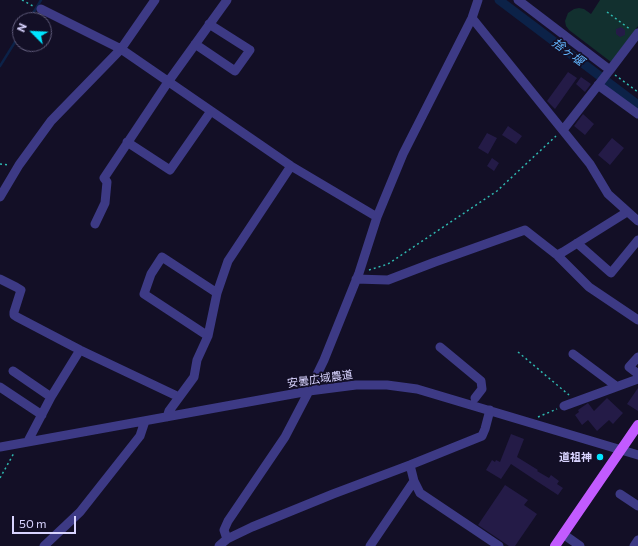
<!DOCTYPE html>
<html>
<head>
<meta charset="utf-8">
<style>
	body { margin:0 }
	#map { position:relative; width:638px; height:546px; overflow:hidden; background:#130f26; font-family:Commissioner,sans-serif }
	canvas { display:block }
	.north { position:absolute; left:12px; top:12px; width:40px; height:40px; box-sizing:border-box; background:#130f26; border:1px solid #625e7d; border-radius:50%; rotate:294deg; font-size:11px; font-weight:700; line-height:16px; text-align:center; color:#d9d4ff }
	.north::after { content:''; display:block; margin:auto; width:14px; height:18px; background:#00e5ff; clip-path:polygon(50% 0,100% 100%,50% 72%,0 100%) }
	.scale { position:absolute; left:12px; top:516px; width:64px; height:18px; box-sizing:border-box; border:2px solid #d9d4ff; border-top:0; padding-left:5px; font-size:12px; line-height:14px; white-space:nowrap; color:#d9d4ff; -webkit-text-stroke:3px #130f26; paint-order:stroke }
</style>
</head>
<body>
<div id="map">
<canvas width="638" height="546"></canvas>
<div class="north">N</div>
<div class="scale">50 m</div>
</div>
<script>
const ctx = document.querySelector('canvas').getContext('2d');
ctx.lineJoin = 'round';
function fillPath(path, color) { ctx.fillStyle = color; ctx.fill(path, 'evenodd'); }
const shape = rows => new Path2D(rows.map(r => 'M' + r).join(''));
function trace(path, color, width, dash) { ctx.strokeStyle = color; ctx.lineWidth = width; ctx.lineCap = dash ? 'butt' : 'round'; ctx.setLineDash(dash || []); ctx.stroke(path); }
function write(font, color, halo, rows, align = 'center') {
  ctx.font = font + ' Commissioner,"Noto Sans JP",sans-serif'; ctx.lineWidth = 3.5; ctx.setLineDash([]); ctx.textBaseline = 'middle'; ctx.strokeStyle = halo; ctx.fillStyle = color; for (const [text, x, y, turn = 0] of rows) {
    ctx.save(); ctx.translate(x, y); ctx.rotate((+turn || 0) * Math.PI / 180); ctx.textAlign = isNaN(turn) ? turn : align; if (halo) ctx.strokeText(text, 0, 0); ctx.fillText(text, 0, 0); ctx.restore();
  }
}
fillPath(shape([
	[600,0,638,0,638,26,611,62,569,30,566,26,565,21,568,13,574,9,579,8,584,9,591,14]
]), '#12302f');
trace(shape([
	[29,20,41,0],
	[0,66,20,34]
]), '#0c2248', 2.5);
trace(shape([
	[499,0,638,105]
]), '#0c2248', 9);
fillPath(shape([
	[621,27,625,30,625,35,620,37,616,34,616,29],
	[568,72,577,78,555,109,547,101],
	[581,77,591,84,585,92,576,84],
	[583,114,594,124,585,135,574,126],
	[508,126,522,136,516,144,502,135],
	[487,133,497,138,488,154,478,148],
	[612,138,624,148,610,165,598,155],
	[492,158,499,163,494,171,487,166],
	[638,388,638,411,627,404],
	[607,398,623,413,613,424,609,420,597,431,588,420,582,425,575,415,579,412,578,410,588,403,594,411],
	[511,434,524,439,517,457,538,470,537,471,549,478,551,475,559,481,557,484,563,488,558,495,538,482,511,464,501,479,486,470,492,460,495,462,496,460,500,462],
	[505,485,528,500,524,505,537,514,515,546,509,546,478,525]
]), '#241b47');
trace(shape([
	[22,0,33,6],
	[607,12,631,30],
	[615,75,638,92],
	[0,164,9,165],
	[369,270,388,264,497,191,556,136],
	[518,352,569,395],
	[538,417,557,409],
	[0,478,14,453]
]), '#2fb8b0', 1.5, [2, 3]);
trace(shape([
	[518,0,610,70,563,130],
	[41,9,121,49,291,166,377,217],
	[472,18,590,164,608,194,638,221],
	[195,44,235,71,250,50,209,24],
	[610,70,638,33],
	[598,85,638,114],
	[127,142,170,170,211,111],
	[0,197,19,165,51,121,121,49,155,0],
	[95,224,105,203,107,182,104,178,168,82,227,0],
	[577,243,611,273,638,240],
	[557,255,563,252,627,212],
	[0,279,16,287,21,290,14,312,14,315,17,317,80,350,179,397],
	[356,279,388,280,435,262,525,230,557,255,589,287,638,320],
	[208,336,144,294,151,274,162,257,217,293],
	[440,347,481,381,482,389,475,398],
	[573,354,616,386],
	[638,357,629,367,638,374],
	[13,371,51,397],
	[0,387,42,415],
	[564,406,638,379],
	[167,417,169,411,194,377,197,360,208,336,217,293,228,261,291,166],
	[28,441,51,397,80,350],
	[0,447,309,391,356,385,387,385,417,389,638,455],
	[410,465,414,481,420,493,499,546],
	[620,494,638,506],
	[563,534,580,546],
	[227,539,224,530,228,521,285,437,309,391,324,360,359,273,377,217,403,154,472,18,478,0],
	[44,546,80,512,140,436,145,421],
	[219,546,227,539,252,527,333,494,410,465,482,436,485,429,490,410],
	[370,546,414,481],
	[634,546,638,540]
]), '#3d3a85', 9);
trace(shape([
	[555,546,638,425]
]), '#c25bff', 10);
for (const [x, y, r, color] of [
	[600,457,4,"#00e5ff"]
]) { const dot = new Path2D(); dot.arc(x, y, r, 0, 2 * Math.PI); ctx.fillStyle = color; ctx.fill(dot); trace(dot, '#130f26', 1.5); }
write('11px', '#d9d4ff', '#130f26', [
	["安曇広域農道",320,379,-8]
]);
write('bold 11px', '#d9d4ff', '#130f26', [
	["道祖神",592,457]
], 'right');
write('italic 12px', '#62b6ff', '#130f26', [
	["捨ヶ堰",568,52,37]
]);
</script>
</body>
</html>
